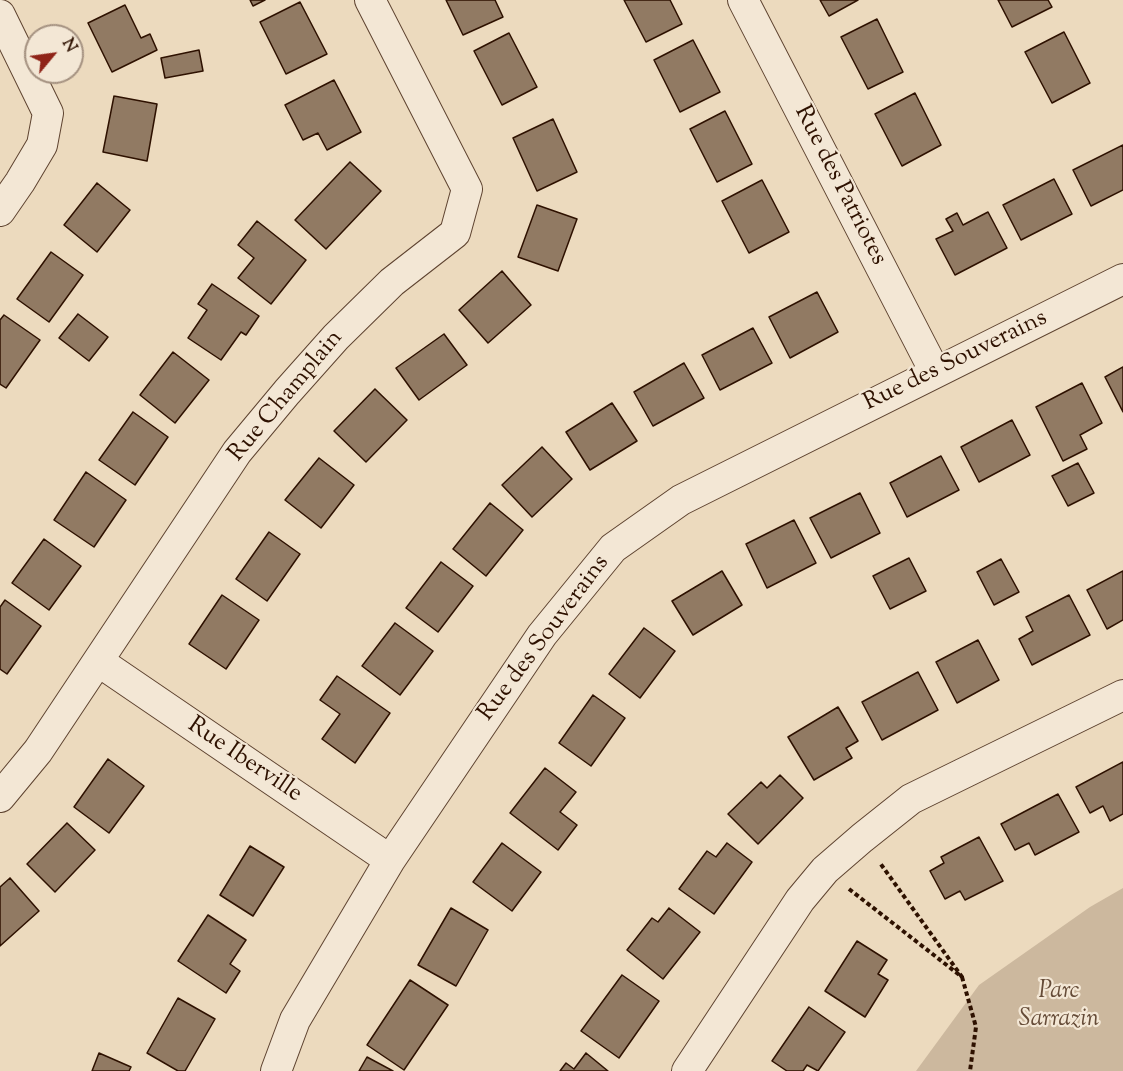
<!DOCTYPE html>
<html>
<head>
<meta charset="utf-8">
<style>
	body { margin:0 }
	#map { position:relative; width:1123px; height:1071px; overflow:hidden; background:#ecdabe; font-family:"Sorts Mill Goudy",serif }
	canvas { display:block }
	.north { position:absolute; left:24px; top:24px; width:60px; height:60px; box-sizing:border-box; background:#f3e7d5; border:2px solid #a49180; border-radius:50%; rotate:61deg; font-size:16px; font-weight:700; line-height:24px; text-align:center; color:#2e1100 }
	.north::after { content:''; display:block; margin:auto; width:21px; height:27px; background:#8f2418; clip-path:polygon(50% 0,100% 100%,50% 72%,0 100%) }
</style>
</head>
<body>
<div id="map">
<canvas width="1123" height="1071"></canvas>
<div class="north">N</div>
</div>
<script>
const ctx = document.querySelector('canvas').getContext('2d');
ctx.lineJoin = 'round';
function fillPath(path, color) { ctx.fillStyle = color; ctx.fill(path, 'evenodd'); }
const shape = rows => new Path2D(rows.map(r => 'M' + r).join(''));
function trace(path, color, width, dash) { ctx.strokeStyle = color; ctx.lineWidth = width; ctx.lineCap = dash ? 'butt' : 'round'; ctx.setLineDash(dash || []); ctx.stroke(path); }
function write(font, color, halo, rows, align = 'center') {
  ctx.font = font + ' "Sorts Mill Goudy",serif'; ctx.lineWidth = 4.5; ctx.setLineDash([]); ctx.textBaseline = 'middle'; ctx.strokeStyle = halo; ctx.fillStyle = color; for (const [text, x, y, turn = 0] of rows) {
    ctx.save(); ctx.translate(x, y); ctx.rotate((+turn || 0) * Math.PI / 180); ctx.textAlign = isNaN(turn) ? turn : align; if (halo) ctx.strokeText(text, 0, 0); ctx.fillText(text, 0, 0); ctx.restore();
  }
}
fillPath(shape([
	[1123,888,1123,1071,916,1071,979,985,1090,907]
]), '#ccb89e');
const building = shape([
	[250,0,265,0,253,6,250,0],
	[446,0,495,0,503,17,463,35,446,0],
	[624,0,670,0,682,24,646,42,624,0],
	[820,0,858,0,829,16,820,0],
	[998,0,1048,0,1052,7,1012,27,998,0],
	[300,2,327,54,286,74,260,22,300,2],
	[125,5,141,38,150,34,157,50,112,72,88,23,125,5],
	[877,19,903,72,868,89,841,37,877,19],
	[1064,32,1090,83,1052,103,1025,52,1064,32],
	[509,33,537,87,502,105,474,51,509,33],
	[693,40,720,92,680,112,654,60,693,40],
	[199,50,203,71,165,78,161,58,199,50],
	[334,80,361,132,327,150,318,133,303,140,285,105,334,80],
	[915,93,941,145,902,166,875,114,915,93],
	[114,96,157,104,147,161,103,152,114,96],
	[725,111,752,164,717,182,690,129,725,111],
	[553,119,577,172,537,191,513,138,553,119],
	[1123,145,1123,190,1091,206,1073,170,1123,145],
	[350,162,381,191,326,249,295,220,350,162],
	[1054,179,1072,214,1021,240,1003,205,1054,179],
	[762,180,789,232,749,253,722,201,762,180],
	[97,183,130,210,97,252,64,225,97,183],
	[537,205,577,219,558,271,518,257,537,205],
	[988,212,1007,248,955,275,936,239,953,231,946,219,957,213,963,225,988,212],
	[257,221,306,260,271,304,238,278,254,258,238,245,257,221],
	[51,252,83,275,49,322,17,299,51,252],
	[502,271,531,305,488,343,459,310,502,271],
	[212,284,259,316,246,335,241,332,221,360,188,338,207,310,198,304,212,284],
	[817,292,838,332,790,358,769,317,817,292],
	[78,314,108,337,89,361,59,338,78,314],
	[4,315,40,340,6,388,0,384,0,320,4,315],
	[753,328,772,363,720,390,702,355,753,328],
	[444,334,467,365,419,400,396,368,444,334],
	[173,352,209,380,175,423,140,395,173,352],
	[684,363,704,398,653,426,634,392,684,363],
	[1123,367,1123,412,1105,377,1123,367],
	[1082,383,1102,423,1080,435,1087,449,1063,461,1036,407,1082,383],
	[375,389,407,420,366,462,334,431,375,389],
	[612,403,637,441,590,470,566,432,612,403],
	[133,412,168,437,135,485,99,460,133,412],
	[1012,420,1030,455,979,482,961,447,1012,420],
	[542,447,572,479,532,517,502,485,542,447],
	[941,456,959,490,907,517,890,483,941,456],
	[319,458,354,485,321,528,285,500,319,458],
	[1078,463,1094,493,1068,506,1052,476,1078,463],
	[86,472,126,500,94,547,54,520,86,472],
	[860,493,880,533,831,558,810,518,860,493],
	[490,503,523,530,486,576,453,549,490,503],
	[794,520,816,563,767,588,746,544,794,520],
	[269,532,300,554,267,601,236,579,269,532],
	[44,539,81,566,49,610,12,583,44,539],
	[909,558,926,591,890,609,873,576,909,558],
	[1001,559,1019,592,994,605,977,572,1001,559],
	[441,562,473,586,438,632,406,608,441,562],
	[722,571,742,605,693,635,672,601,722,571],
	[1123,571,1123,620,1107,629,1087,590,1123,571],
	[222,595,259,620,226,669,189,644,222,595],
	[1069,595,1090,635,1032,665,1019,639,1033,631,1026,617,1069,595],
	[5,600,41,626,7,674,0,669,0,607,5,600],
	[395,623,433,651,400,695,362,666,395,623],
	[644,628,675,651,640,698,609,674,644,628],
	[978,640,999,680,957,703,936,662,978,640],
	[918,672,938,710,882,740,862,702,918,672],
	[337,676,390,713,355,763,322,739,340,714,320,700,337,676],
	[593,695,625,718,591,766,559,743,593,695],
	[838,707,858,741,846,748,852,758,814,780,788,737,838,707],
	[108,759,144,786,109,833,74,807,108,759],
	[1123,762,1123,814,1110,821,1103,806,1090,813,1076,787,1123,762],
	[545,768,576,792,560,812,577,825,558,850,510,813,545,768],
	[780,775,803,798,758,844,728,814,761,782,767,788,780,775],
	[1058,794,1079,832,1035,855,1029,843,1015,850,1001,824,1058,794],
	[67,823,95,850,55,892,27,864,67,823],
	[979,837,1003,881,965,900,960,891,945,899,930,871,944,863,941,857,979,837],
	[502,843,541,872,512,911,473,882,502,843],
	[727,843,752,862,714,914,679,889,707,851,716,857,727,843],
	[250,846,284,867,253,916,220,895,250,846],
	[10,878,39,911,0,946,0,887,10,878],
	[451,908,488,930,456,986,418,965,451,908],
	[669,908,700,932,663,979,627,950,652,918,658,922,669,908],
	[208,915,246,940,230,964,240,971,226,993,178,961,208,915],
	[857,941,887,960,878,974,888,980,865,1017,825,991,857,941],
	[622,975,659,1001,619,1058,581,1031,622,975],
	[410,980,448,1005,404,1070,367,1045,410,980],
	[178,998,215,1019,185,1071,178,1071,147,1053,178,998],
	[809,1007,845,1032,818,1071,807,1065,803,1071,787,1071,772,1061,809,1007],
	[99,1053,131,1067,129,1071,92,1071,99,1053],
	[586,1053,608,1071,560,1071,566,1063,574,1069,586,1053],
	[367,1057,393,1071,359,1071,367,1057]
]);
fillPath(building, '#917a63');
trace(building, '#2e1100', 1.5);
const minor = shape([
	[743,0,935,372],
	[0,15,48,113,42,145,20,182,0,211],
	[98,661,390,860],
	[0,797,38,751,237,452,287,392,336,337,392,282,455,233,467,189,370,0],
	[276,1071,295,1020,390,860,542,635,613,548,681,500,1123,279],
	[687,1071,800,900,825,870,862,838,911,799,1123,695]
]);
trace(minor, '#5e4330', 32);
trace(shape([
	[849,889,962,977,880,863],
	[962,977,976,1027,970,1071]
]), '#2e1100', 4, [4.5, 3]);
trace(minor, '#f3e7d5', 30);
write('24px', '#2e1100', '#f3e7d5', [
	["Rue des Patriotes",839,186,63],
	["Rue des Souverains",956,362,-26],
	["Rue Champlain",287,397,-50],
	["Rue des Souverains",545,639,-53],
	["Rue Iberville",244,761,34]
]);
write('italic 24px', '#654b37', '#f3e7d5', [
	["Parc",1059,993],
	["Sarrazin",1059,1021]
]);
</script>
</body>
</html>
